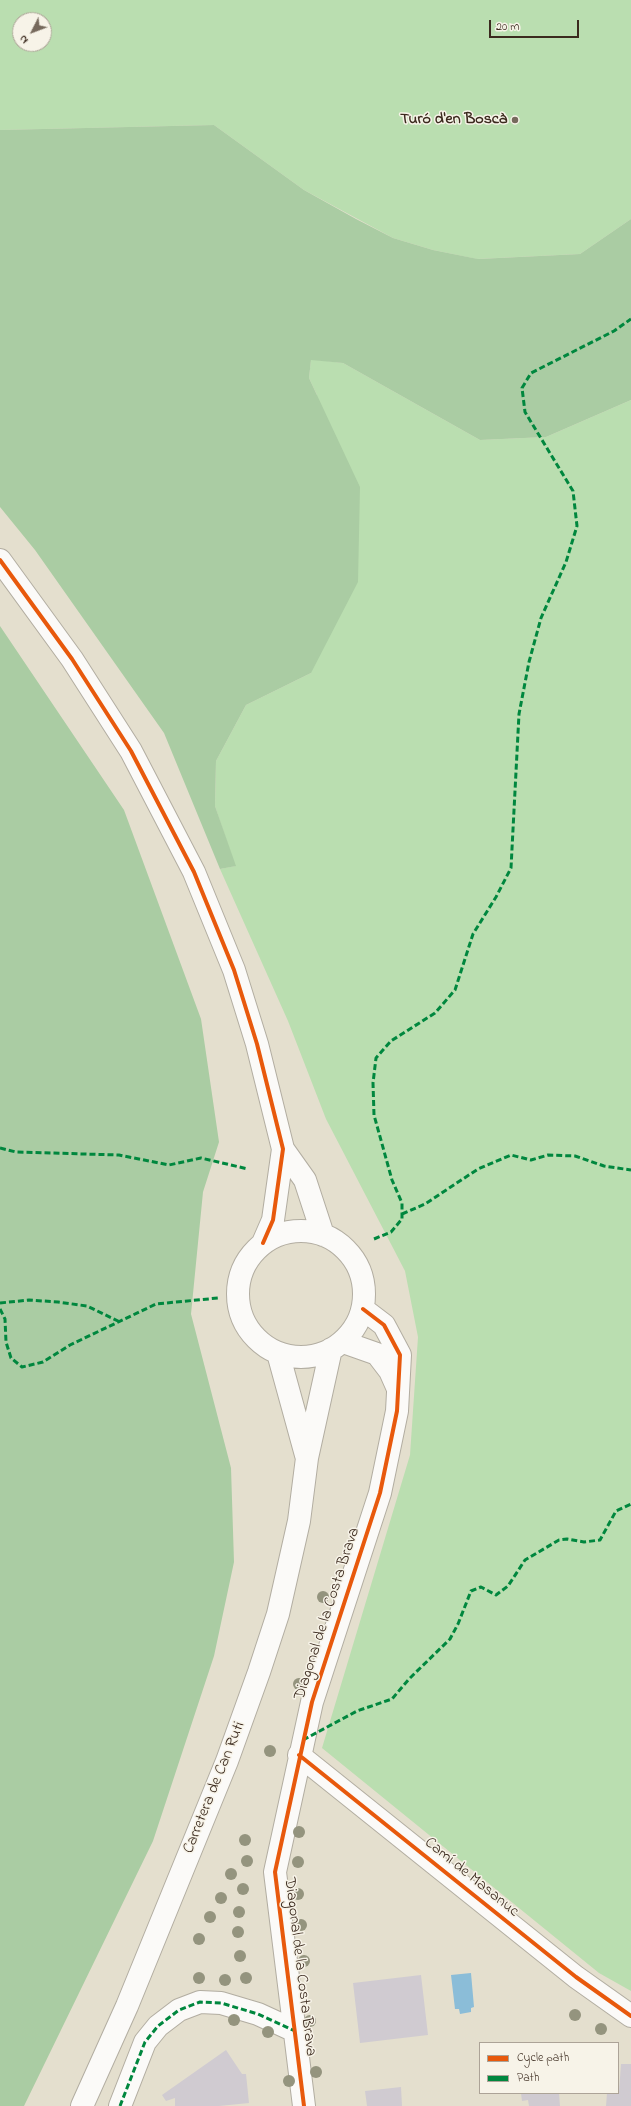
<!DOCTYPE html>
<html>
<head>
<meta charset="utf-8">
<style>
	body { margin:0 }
	#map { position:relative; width:631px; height:2106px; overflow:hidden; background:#e4dfce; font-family:"Indie Flower",sans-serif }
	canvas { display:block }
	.legend { position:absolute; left:479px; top:2042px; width:140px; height:52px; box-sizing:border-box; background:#f7f3e8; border:1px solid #aca397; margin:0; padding:5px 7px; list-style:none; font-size:12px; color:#3b2a1e }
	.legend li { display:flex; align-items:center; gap:8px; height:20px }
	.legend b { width:20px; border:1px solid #aca397 }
	.north { position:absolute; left:12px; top:12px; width:40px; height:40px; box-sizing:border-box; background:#f7f3e8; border:1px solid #aca397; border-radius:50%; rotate:228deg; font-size:11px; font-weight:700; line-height:16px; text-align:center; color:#3b2a1e }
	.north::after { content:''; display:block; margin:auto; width:14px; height:18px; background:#76695c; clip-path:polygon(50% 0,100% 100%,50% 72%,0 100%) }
	.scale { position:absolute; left:489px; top:20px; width:90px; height:18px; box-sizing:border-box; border:2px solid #3b2a1e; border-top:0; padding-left:5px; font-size:12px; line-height:14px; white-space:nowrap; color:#3b2a1e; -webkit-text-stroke:3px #f7f3e8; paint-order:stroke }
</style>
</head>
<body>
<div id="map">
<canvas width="631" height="2106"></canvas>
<ul class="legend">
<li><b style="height:5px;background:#e8590c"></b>Cycle path</li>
<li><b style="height:5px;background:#00873e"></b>Path</li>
</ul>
<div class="north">N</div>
<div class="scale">20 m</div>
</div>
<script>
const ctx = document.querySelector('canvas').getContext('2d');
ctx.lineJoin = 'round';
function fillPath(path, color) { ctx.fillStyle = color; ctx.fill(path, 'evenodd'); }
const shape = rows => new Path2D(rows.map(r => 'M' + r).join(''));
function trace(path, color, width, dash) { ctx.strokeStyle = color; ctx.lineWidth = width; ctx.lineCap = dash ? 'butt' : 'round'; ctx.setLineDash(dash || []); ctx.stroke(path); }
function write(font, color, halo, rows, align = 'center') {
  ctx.font = font + ' "Indie Flower",sans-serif'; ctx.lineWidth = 3; ctx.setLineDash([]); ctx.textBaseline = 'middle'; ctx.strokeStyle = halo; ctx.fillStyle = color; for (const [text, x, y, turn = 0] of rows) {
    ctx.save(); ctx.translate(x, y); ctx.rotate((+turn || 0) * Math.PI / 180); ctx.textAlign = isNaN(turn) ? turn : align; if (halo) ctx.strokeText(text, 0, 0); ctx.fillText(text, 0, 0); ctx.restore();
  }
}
fillPath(shape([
	[0,0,631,0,631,219,580,254,477,259,433,250,393,238,304,190,214,125,0,130],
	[20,20,44,20,44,44,20,44],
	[311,359,343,363,480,440,546,437,631,400,631,1991,599,1973,322,1748,410,1455,418,1337,405,1271,326,1119,288,1021,220,869,235,866,215,806,216,761,246,705,311,673,317,395,309,378]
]), '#badeb0');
fillPath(shape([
	[214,125,304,190,356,219,393,238,433,250,478,259,580,254,631,219,631,400,546,437,480,440,343,363,311,360,309,378,360,487,358,582,311,673,246,705,216,761,215,806,236,866,220,869,164,733,35,550,0,507,0,130],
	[0,626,124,810,201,1019,219,1142,203,1192,191,1314,231,1468,234,1562,214,1656,153,1841,24,2106,0,2106]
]), '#aacca3');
fillPath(shape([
	[471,1973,474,2007,471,2008,471,2012,460,2014,459,2009,455,2009,451,1975]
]), '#8bbdd8');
fillPath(shape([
	[421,1975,428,2035,360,2043,353,1983],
	[226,2050,242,2074,246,2074,249,2103,219,2106,175,2106,175,2098,166,2101,162,2095],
	[621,2064,631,2064,631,2106,606,2106,607,2093,619,2092],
	[401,2087,402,2106,367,2106,365,2091],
	[521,2093,559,2093,560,2106,529,2106,528,2100,522,2101]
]), '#d0cbd1');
const minor = shape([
	[0,560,72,659,131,751,194,872,234,970,257,1044,283,1149,273,1220,263,1243],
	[283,1149,305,1180,323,1235],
	'238 1294a63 63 0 1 1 126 0a63 63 0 1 1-126 0Z',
	[343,1342,377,1354,390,1371,398,1389],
	[278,1353,306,1455],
	[299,1755,576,1977,631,2016],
	[82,2106,127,2006,227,1761,259,1672,278,1614,299,1521,307,1458,331,1349],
	[120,2106,145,2042,158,2026,179,2010,200,2002,221,2003,258,2014,295,2031],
	[304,2106,275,1872,312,1702,380,1493,397,1411,400,1355,384,1325,363,1309]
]);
trace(minor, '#b2ada1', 24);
trace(minor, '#fbfaf8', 22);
trace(shape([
	[0,1148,16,1152,119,1155,169,1165,201,1158,248,1169],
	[402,1214,425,1204,478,1169,511,1155,531,1160,548,1155,575,1156,604,1166,631,1170],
	[374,1239,391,1232,402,1219,402,1203,392,1180,374,1115,373,1083,376,1058,391,1041,435,1013,455,990,473,934,496,897,511,868,519,714,529,662,541,618,566,562,577,526,573,491,525,412,522,388,531,373,614,331,631,319],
	[0,1303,29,1300,58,1302,87,1306,120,1322],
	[0,1309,5,1319,6,1342,11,1358,22,1367,43,1362,70,1345,156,1304,218,1298],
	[303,1740,357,1711,392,1699,409,1679,450,1639,458,1624,471,1591,481,1587,496,1595,508,1586,525,1560,559,1540,567,1539,584,1542,600,1540,616,1511,631,1504],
	[120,2106,145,2042,158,2026,179,2010,200,2002,221,2003,258,2014,295,2031]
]), '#00873e', 3, [6, 3]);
trace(shape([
	[0,560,72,659,131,751,194,872,234,970,257,1044,283,1149,273,1220,263,1243],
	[299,1755,576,1977,631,2016],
	[304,2106,275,1872,312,1702,380,1493,397,1411,400,1355,384,1325,363,1309]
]), '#e8590c', 4);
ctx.fillStyle = '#94947e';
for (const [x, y] of [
	[323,1597],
	[299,1684],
	[270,1751],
	[299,1832],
	[245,1840],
	[247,1861],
	[298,1862],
	[231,1874],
	[243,1889],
	[298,1894],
	[221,1898],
	[239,1912],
	[210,1917],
	[301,1925],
	[238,1932],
	[199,1939],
	[240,1956],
	[304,1961],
	[199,1978],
	[246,1978],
	[225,1980],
	[575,2015],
	[234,2020],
	[310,2021],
	[601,2029],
	[268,2032],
	[316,2072],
	[289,2081]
]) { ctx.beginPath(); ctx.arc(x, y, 6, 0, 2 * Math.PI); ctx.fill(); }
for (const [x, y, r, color] of [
	[515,120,4,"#76695c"]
]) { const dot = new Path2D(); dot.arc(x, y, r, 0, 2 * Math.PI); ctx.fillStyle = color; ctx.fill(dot); trace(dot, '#f7f3e8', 1.5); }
write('bold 16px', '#3b2a1e', '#f7f3e8', [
	["Turó d'en Boscà",507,120]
], 'right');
write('16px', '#3b2a1e', '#f7f3e8', [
	["Diagonal de la Costa Brava",328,1614,-72],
	["Carretera de Can Ruti",215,1788,-68],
	["Camí de Masanuc",471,1878,39],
	["Diagonal de la Costa Brava",299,1967,83]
]);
</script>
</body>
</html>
